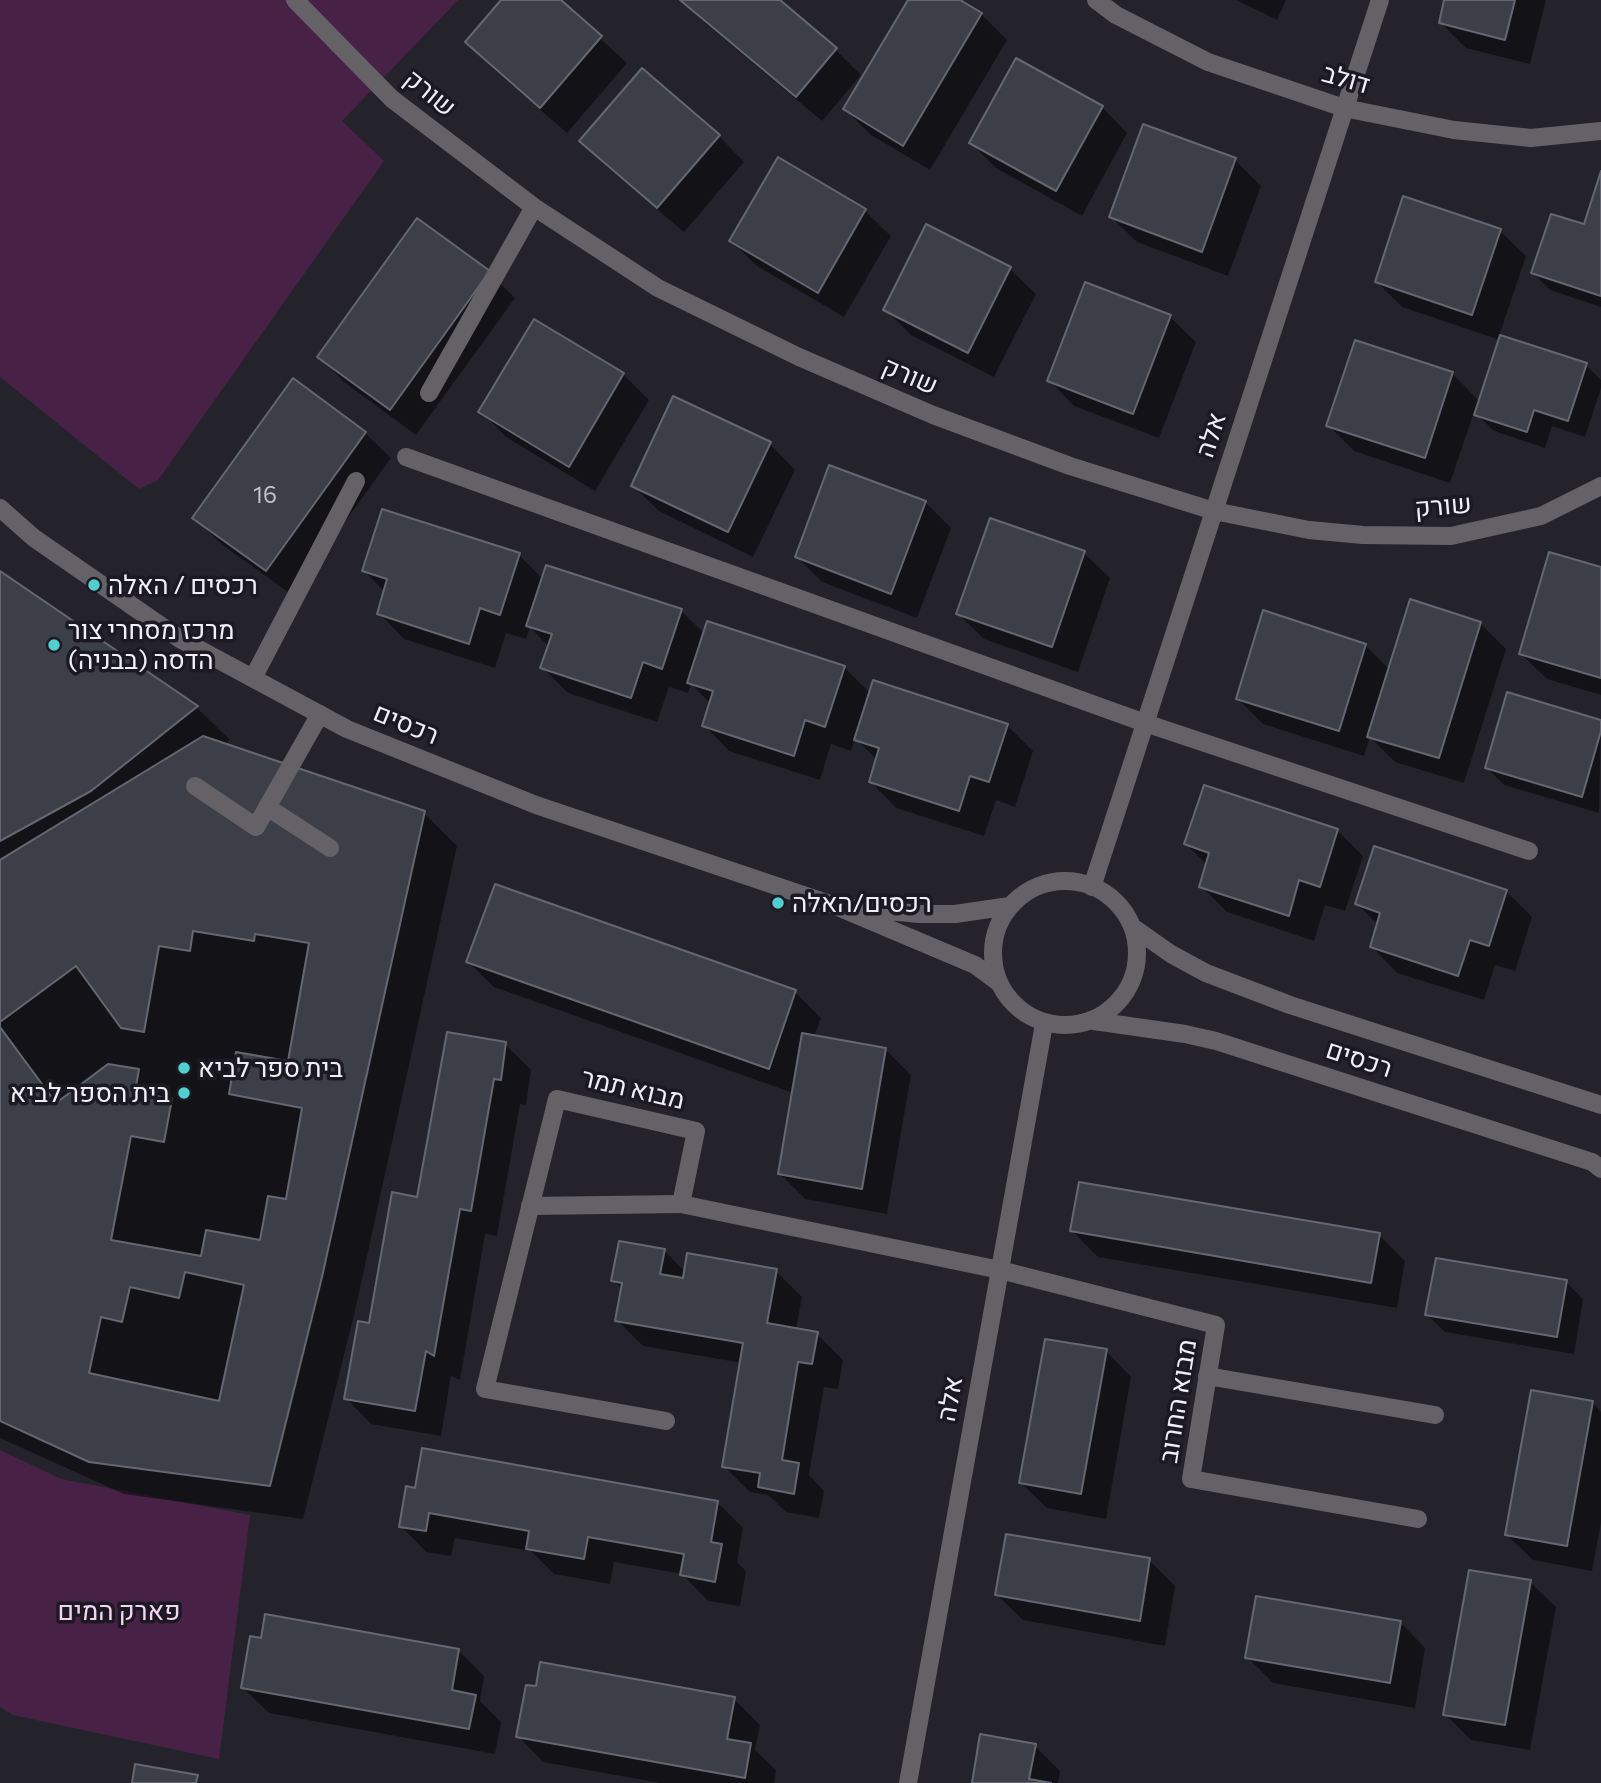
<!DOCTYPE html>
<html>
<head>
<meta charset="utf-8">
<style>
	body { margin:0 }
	canvas { display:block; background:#24232c }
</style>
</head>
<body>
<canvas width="1601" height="1783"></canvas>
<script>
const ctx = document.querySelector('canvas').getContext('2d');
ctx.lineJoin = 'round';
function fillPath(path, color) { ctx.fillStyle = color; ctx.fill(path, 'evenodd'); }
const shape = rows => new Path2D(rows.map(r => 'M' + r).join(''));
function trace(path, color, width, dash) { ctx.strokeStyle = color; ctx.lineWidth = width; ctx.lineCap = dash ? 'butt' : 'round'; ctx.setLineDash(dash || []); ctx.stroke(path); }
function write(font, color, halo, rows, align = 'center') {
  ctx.font = font + ' Commissioner,Heebo,sans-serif'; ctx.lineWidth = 7; ctx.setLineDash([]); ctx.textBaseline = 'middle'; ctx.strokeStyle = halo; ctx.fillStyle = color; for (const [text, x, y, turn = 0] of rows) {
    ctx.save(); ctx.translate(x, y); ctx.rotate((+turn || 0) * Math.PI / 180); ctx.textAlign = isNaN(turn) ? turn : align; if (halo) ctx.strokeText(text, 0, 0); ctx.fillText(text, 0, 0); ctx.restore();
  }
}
fillPath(shape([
	[0,0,458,0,342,121,384,161,158,480,139,489,0,377],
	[0,1450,61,1479,250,1515,219,1759,13,1715,0,1707]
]), '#472246');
fillPath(shape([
	[503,0,558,0,627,63,567,133,492,68,467,42],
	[682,0,777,0,836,50,861,75,822,121,705,23],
	[910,0,957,0,981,14,1007,40,930,170,871,135,845,109],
	[1236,0,1286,0,1277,20],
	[1446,0,1546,0,1530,64,1466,48,1440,22],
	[1102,107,1127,133,1082,216,996,168,971,143],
	[719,136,744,162,684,232,607,167,582,141],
	[778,160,865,211,891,236,844,317,757,266,731,241],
	[1235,160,1261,186,1228,276,1137,242,1111,217],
	[1601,177,1601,307,1550,290,1533,273,1585,226],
	[1500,231,1526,256,1499,336,1586,365,1601,380,1601,388,1585,437,1552,426,1545,448,1494,431,1474,412,1450,483,1354,451,1328,425,1452,373,1480,402,1500,340,1402,307,1377,282],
	[1010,269,1036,294,994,377,911,335,885,309],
	[489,272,515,298,416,435,344,382,319,356],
	[1170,317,1196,342,1159,438,1074,406,1049,380],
	[623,374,649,400,595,491,506,437,481,411],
	[365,433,391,458,292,595,220,543,195,518],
	[770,444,795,470,753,557,659,511,633,486],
	[925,502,951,528,917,618,822,582,797,557],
	[1084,553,1110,578,1078,672,984,639,958,614],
	[519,555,543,579,681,611,705,634,844,667,871,694,1007,725,1033,751,1015,807,996,800,984,836,896,808,871,782,877,760,855,738,851,751,831,744,820,780,729,751,704,725,711,704,691,684,688,693,669,687,657,722,568,693,542,667,549,647,530,627,526,639,506,633,495,668,404,639,379,613,385,592,364,571],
	[1601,569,1601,695,1547,679,1521,654],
	[0,573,197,708,230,740,224,745,424,813,457,846,355,1311,303,1519,124,1494,0,1438],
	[1480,623,1506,649,1464,783,1395,762,1370,737,1364,756,1263,724,1238,699,1365,645,1390,670],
	[1601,721,1599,813,1504,785,1487,768],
	[1337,830,1363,856,1345,911,1325,905,1314,941,1227,912,1201,886,1207,865,1186,844],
	[1506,891,1532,917,1515,971,1495,965,1484,1000,1397,973,1372,947,1378,925,1357,904],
	[468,962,795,992,821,1018,814,1037,885,1049,911,1075,887,1214,805,1199,779,1173,793,1093,494,987],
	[505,1044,531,1070,526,1105,520,1104,497,1236,485,1234,460,1380,451,1376,441,1436,371,1424,346,1398,419,1199],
	[1072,1231,1379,1235,1405,1261,1397,1308,1098,1257],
	[664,1250,685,1272,776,1271,802,1297,796,1330,817,1334,843,1360,838,1389,824,1387,809,1475,824,1491,819,1518,786,1512,768,1495,750,1492,724,1466,742,1363,643,1346,617,1320,622,1289,613,1280],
	[1566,1282,1583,1299,1574,1354,1445,1332,1427,1315],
	[1106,1351,1131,1377,1106,1519,1047,1508,1021,1483],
	[1592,1402,1601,1412,1601,1522,1592,1571,1533,1560,1507,1535],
	[407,1488,718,1503,743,1528,737,1562,746,1571,740,1606,708,1601,682,1574,614,1562,610,1584,554,1574,531,1551,455,1538,451,1556,426,1552,401,1526],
	[1149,1560,1175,1586,1165,1646,1023,1620,997,1595],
	[1530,1582,1556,1607,1530,1750,1471,1740,1445,1714],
	[1400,1622,1425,1648,1415,1708,1273,1683,1247,1657],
	[262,1640,458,1650,484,1676,480,1701,501,1722,495,1754,269,1713,243,1688],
	[734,1699,760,1725,755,1750,776,1770,774,1783,660,1783,543,1762,518,1736],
	[1035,1746,1060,1771,1058,1783,973,1783]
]), '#0007');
const building = shape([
	[501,0,561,0,602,36,540,108,465,42,501,0],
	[680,0,780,0,837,48,796,97,680,0],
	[908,0,960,0,982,13,903,146,843,109,908,0],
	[1444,0,1515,0,1505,40,1439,23,1444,0],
	[1016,58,1103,106,1056,191,969,143,1016,58],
	[642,68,720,135,657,208,579,141,642,68],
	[1143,124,1236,158,1202,252,1109,217,1143,124],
	[778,157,866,209,818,293,729,241,778,157],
	[1601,171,1601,296,1531,273,1551,214,1584,224,1601,171],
	[1403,196,1501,229,1472,315,1375,282,1403,196],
	[417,218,490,271,390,410,317,357,417,218],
	[926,224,1011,267,968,353,883,310,926,224],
	[1085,282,1171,315,1133,414,1047,381,1085,282],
	[534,319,624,373,569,467,478,412,534,319],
	[1500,335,1587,363,1568,421,1534,410,1527,432,1474,415,1500,335],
	[1355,340,1453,372,1425,458,1326,426,1355,340],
	[293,378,366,432,266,571,192,518,293,378],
	[673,396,771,442,728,532,631,486,673,396],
	[829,465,926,501,891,594,795,557,829,465],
	[382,509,520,553,500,615,480,608,469,644,377,614,387,579,362,571,382,509],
	[990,518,1085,551,1052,647,956,614,990,518],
	[1549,552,1601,567,1601,678,1519,654,1549,552],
	[546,565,682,609,662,669,643,662,631,698,540,668,552,634,526,626,546,565],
	[0,571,198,706,91,791,0,841,0,571],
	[1410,599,1481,622,1439,758,1367,737,1410,599],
	[1263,610,1366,644,1339,731,1236,699,1263,610],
	[707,621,845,666,825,727,805,720,794,756,702,726,713,691,687,683,707,621],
	[873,680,1008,724,989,782,970,776,959,811,869,782,879,748,854,740,873,680],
	[1507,692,1601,720,1601,731,1582,797,1485,768,1507,692],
	[203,736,425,811,322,1277,270,1486,89,1462,0,1421,0,860,203,736],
	[1204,785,1338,829,1320,887,1299,880,1289,916,1199,887,1209,853,1184,844,1204,785],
	[1374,846,1507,890,1489,946,1470,940,1458,976,1370,947,1380,913,1355,904,1374,846],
	[495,884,796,990,769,1069,466,962,495,884],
	[193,931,254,941,255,934,309,943,288,1061,236,1052,229,1094,302,1108,286,1199,268,1196,260,1240,206,1230,201,1256,111,1240,131,1136,164,1142,172,1099,135,1092,139,1069,108,1064,56,1103,0,1027,0,1022,76,966,121,1028,144,1032,159,946,190,951,193,931],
	[447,1032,506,1042,501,1080,494,1079,471,1211,460,1209,434,1356,426,1351,415,1411,344,1399,358,1321,369,1323,392,1192,417,1197,447,1032],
	[802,1033,886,1048,862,1189,778,1174,802,1033],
	[1079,1182,1380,1233,1371,1283,1070,1231,1079,1182],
	[619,1241,665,1249,660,1274,683,1278,687,1253,777,1269,767,1323,818,1332,812,1364,798,1362,782,1460,799,1463,794,1494,758,1487,760,1473,722,1467,743,1343,615,1321,622,1283,611,1281,619,1241],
	[1436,1258,1567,1280,1557,1337,1425,1315,1436,1258],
	[185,1272,244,1285,219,1401,89,1373,101,1317,122,1322,130,1287,179,1298,185,1272],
	[1045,1339,1107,1349,1081,1494,1019,1483,1045,1339],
	[1531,1390,1593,1401,1567,1546,1505,1535,1531,1390],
	[422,1448,718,1501,711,1542,722,1544,715,1582,680,1575,684,1554,588,1537,584,1559,526,1549,529,1531,429,1513,426,1531,399,1527,406,1486,415,1488,422,1448],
	[1006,1534,1150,1558,1140,1621,995,1595,1006,1534],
	[1469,1570,1531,1580,1505,1725,1443,1715,1469,1570],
	[1256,1596,1401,1621,1390,1683,1245,1658,1256,1596],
	[265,1614,459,1649,452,1690,476,1695,469,1729,241,1688,250,1636,261,1638,265,1614],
	[540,1662,735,1697,727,1739,751,1743,745,1778,516,1737,526,1685,536,1686,540,1662],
	[980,1734,1036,1744,1029,1779,1051,1783,972,1783,980,1734],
	[135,1764,198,1775,196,1783,132,1783,135,1764]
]);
fillPath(building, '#3c3f48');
trace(building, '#646772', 2);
trace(shape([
	[429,393,534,207],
	[406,457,1145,723,1529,851],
	[253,678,356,481],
	[195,786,256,827,320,714],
	[267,807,330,848],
	[530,1206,681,1204],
	[1207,1376,1435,1415]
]), '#656267', 18);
trace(shape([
	[295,0,392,99,534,207,658,288,799,357,933,415,1070,466,1214,511,1309,530,1363,535,1451,536,1541,516,1601,486],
	[1096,0,1116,15,1208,62,1344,108,1454,130,1531,138,1601,131],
	[1092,887,1380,0],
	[666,1421,485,1389,557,1099,696,1131,681,1204,1000,1270,1216,1325,1191,1479,1418,1519],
	[908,1783,1044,1024]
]), '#656267', 18);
trace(shape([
	[0,508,34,538,180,639,347,729,536,805,833,905,975,965,998,982],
	'993 953a72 72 0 1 1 144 0a72 72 0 1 1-144 0Z',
	[854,908,920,914,955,914,1010,906],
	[1134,928,1171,954,1206,973,1290,1005,1601,1105],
	[1094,1021,1185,1034,1216,1041,1592,1162,1601,1169]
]), '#656267', 18);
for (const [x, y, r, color] of [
	[94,585,7,"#52cdd0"],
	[54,645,7,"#52cdd0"],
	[778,903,7,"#52cdd0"],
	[184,1068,7,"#52cdd0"],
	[184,1093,7,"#52cdd0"]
]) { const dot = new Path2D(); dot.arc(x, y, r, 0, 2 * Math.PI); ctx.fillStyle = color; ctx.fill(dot); trace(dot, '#1b1a22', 2.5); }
write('23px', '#c2c3ca', null, [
	["16",265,495]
]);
write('26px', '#efeff5', '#1b1a22', [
	["דולב",1346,79,16],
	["שורק",430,93,39],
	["שורק",910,376,23],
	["אלה",1211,435,-72],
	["שורק",1443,506,-5],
	["רכסים",406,724,22],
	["רכסים",1359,1059,18],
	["מבוא תמר",633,1089,13],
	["אלה",950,1399,-80],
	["מבוא החרוב",1178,1401,-81]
]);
write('26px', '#efeff5', '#1b1a22', [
	["רכסים / האלה",108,585],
	["מרכז מסחרי צור",68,630],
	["הדסה (בבניה)",68,660],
	["רכסים/האלה",792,903],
	["בית ספר לביא",198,1068],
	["בית הספר לביא",170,1093,"right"]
], 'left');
write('26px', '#f6d2f3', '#1b1a22', [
	["פארק המים",119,1611]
]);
</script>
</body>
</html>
